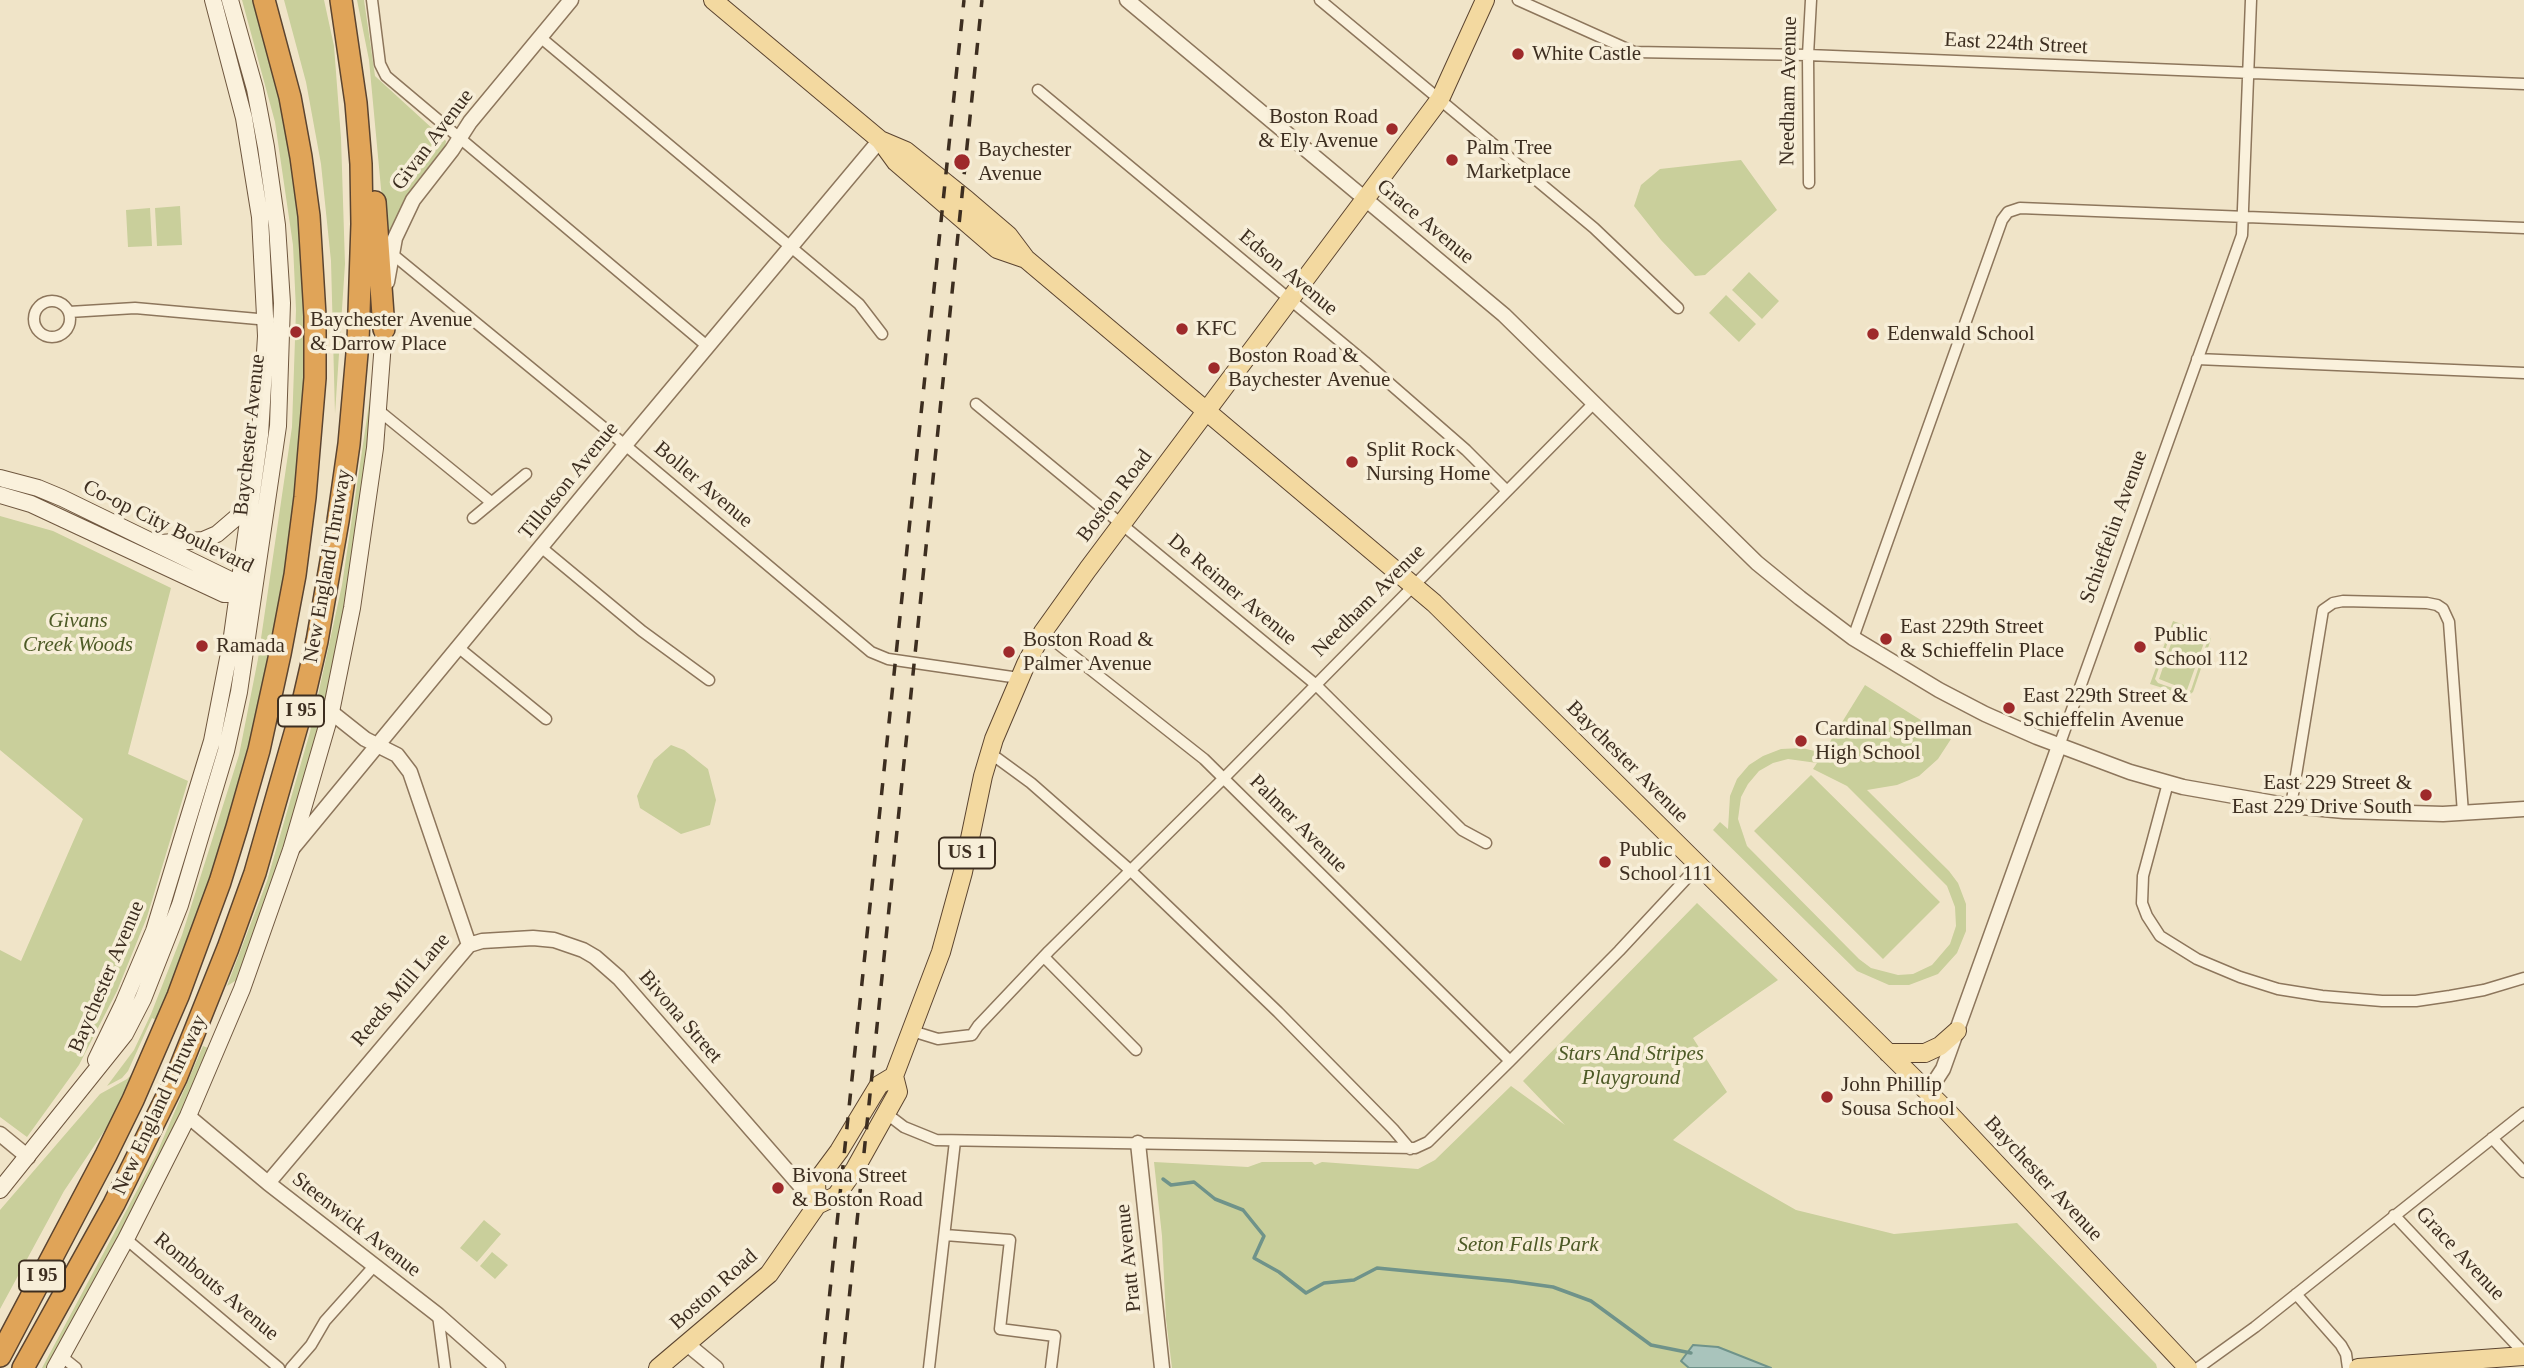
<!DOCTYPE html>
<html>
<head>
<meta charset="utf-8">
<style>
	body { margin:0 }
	canvas { display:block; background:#f0e4c8 }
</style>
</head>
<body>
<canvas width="2524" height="1368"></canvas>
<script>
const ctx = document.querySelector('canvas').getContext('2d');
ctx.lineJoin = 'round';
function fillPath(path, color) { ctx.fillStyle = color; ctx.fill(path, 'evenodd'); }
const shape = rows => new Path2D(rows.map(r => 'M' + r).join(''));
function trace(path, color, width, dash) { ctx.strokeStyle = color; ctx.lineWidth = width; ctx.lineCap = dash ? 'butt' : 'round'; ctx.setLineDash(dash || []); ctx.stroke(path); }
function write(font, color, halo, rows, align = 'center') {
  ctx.font = font + ' Georgia,serif'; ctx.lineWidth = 7; ctx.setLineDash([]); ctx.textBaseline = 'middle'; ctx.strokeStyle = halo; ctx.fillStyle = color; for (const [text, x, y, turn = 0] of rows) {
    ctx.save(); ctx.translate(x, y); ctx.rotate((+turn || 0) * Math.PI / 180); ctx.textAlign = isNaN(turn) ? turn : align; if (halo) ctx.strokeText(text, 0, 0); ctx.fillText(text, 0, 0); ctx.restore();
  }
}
fillPath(shape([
	[242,0,252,0,272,66,288,141,304,269,306,355,298,461,285,574,265,677,247,757,224,837,188,944,158,1021,152,1018,128,1071,122,1078,107,1086,134,1050,151,1014,182,935,239,755,258,659,292,427,296,310,293,245,275,122],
	[284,0,324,0,334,46,341,138,345,264,335,414,331,261,321,164,306,82],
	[357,0,364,0,375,76,446,141,445,147,414,185,392,225,386,242,369,60],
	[1741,160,1777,210,1705,275,1695,276,1661,240,1634,206,1641,185,1660,169],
	[180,206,182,245,157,246,155,208],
	[150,208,152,246,128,247,126,210],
	[1749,272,1779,301,1762,319,1732,290],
	[1726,295,1756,324,1739,342,1709,313],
	[373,377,370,427,349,584,332,679,310,768,286,847,240,978,227,986,267,881,310,732,342,585],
	[0,516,53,531,171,588,128,754,188,781,147,917,117,991,79,1065,27,1137,0,1117,0,950,21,961,83,819,0,750],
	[2173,621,2207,633,2211,639,2193,692,2188,696,2150,684],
	[2176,626,2206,636,2208,639,2191,690,2187,693,2158,683,2155,679,2172,630],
	[2176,629,2205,640,2187,690,2159,679],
	[1865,685,1951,739,1938,759,1919,776,1897,785,1867,790,1949,871,1958,883,1966,904,1966,931,1957,953,1938,974,1909,985,1889,985,1857,971,1713,830,1720,822,1728,829,1730,796,1737,779,1749,765,1763,756,1781,749,1802,748,1823,753],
	[1788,759,1817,763,1813,769,1847,786,1947,886,1955,907,1956,926,1950,944,1932,965,1913,974,1898,975,1871,968,1859,959,1747,846,1738,819,1741,797,1748,784,1759,771,1773,763],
	[671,745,684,750,708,769,716,800,710,825,681,834,640,808,637,796,654,760],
	[1811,775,1940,902,1883,959,1754,831],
	[1697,903,1778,980,1693,1038,1727,1092,1673,1140,1796,1210,1894,1234,2017,1223,2156,1364,2157,1368,1172,1368,1166,1319,1162,1236,1154,1162,1248,1167,1262,1162,1312,1162,1315,1165,1322,1162,1418,1169,1435,1160,1511,1086,1565,1125,1523,1081],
	[203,1046,208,1048,167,1147,47,1368,42,1368,156,1155],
	[139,1067,123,1103,64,1191,0,1309,0,1210,100,1094,127,1079],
	[484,1220,501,1234,477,1262,460,1248],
	[492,1252,508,1265,495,1279,480,1266]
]), '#c9cf9b');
const water = shape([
	[1693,1345,1718,1347,1771,1368,1689,1368,1681,1361,1693,1345]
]);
fillPath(water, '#a9c4bc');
trace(water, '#6f938a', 2);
trace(shape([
	[1163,1179,1171,1185,1194,1182,1215,1199,1243,1210,1264,1236,1254,1258,1279,1272,1306,1293,1324,1283,1354,1280,1377,1268,1510,1281,1553,1287,1591,1301,1651,1345,1691,1353]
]), '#6f938a', 3.5);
const minor = shape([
	[372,0,380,64,386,76,707,346],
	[1320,0,1594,228,1678,308],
	[1518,0,1634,52,1808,55,2524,84],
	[540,37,859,304,882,334],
	[1038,90,1365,362,1466,450,1507,491],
	[1809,183,1808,55,1811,0],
	[391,253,625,445,871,652,888,659,1019,678],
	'34 319a18 18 0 1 1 36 0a18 18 0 1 1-36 0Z',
	[69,312,135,308,269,320],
	[2197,359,2524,373],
	[976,404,1315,684,1462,830,1486,843],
	[378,410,491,502],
	[473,518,526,474],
	[542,548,642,631,709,680],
	[1043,632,1204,759,1510,1061],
	[1853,638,2002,220,2008,212,2020,208,2524,228],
	[459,648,546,719],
	[2059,746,2242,235,2251,0],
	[990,753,1031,783,1130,870,1278,1012,1393,1129,1410,1149],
	[2168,783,2143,876,2142,903,2147,916,2160,936,2197,959,2240,977,2278,989,2322,996,2382,1001,2416,1001,2450,996,2484,990,2524,978],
	[2291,806,2323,610,2333,603,2343,601,2427,603,2437,605,2443,609,2449,622,2463,813],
	[1044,957,1136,1050],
	[912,1031,938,1039,972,1035,978,1026,1049,951,1224,778,1594,403],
	[887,1114,904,1127,936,1140,1415,1148,1428,1142,1510,1061,1619,951,1699,865],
	[2492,1138,2524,1172],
	[2394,1215,2524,1353],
	[945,1235,1010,1240,1000,1329,1055,1336,1051,1368],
	[126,1239,279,1368],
	[2296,1294,2341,1345,2346,1354,2348,1368],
	[438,1315,445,1368],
	[61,1356,76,1368],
	[291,1368,311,1345,325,1321,375,1265],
	[929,1368,955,1141],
	[2198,1368,2255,1327,2524,1113]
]);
const tertiary = shape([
	[1127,0,1504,315,1757,563,1800,598,1853,638,1939,690,1985,714,2037,737,2130,772,2183,787,2291,806,2344,811,2443,814,2524,809],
	[387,282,395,238,413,200,452,150,470,122,571,0],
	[291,850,625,445,880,140],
	[469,945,482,941,533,938,554,940,583,950,595,957,619,978,817,1205],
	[1928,1092,1943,1069,2059,746],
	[188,1116,268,1183,438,1315,498,1368],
	[0,1134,28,1157],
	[1138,1143,1162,1368],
	[268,1183,469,945,410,772,397,755,365,739,331,712],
	[687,1344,716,1368]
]);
const secondary = shape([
	[0,478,38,488,62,498,247,588],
	[0,495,31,504,224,594,248,594],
	[160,543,203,540,217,534,238,516,247,501],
	[96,1060,123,1004,154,931,212,741,231,643,260,435,266,336,260,217,244,118,213,0],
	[0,1190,125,1034,143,999,180,905,226,751,239,692,278,426,282,303,277,225,266,147,255,89,230,0],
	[55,1368,126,1239,188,1116,242,989,291,850,331,712,352,608,375,448,384,329]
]);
const primary = shape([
	[713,0,880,140,896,162,997,249,1026,259],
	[880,140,906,151,967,200,1008,235,1026,259,1434,603,1945,1109,2188,1368],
	[1888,1053,1925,1053,1940,1046,1957,1031],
	[817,1205,816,1182,839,1151,879,1085,894,1076],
	[658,1368,769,1274,817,1205,836,1196,855,1169,898,1092,894,1076,941,952,963,872,983,776,994,739,1026,664,1043,632,1088,569,1440,99,1485,0],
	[2358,1368,2524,1356]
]);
const motorway = shape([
	[375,202,384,329],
	[0,1356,106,1155,133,1100,178,996,220,882,237,827,259,750,280,654,295,575,305,497,315,378,315,316,309,216,301,157,290,97,264,0],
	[23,1368,114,1204,176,1078,228,948,255,873,299,719,317,641,338,521,349,444,358,342,362,224,361,164,356,103,341,0]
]);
trace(minor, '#8d765c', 13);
trace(tertiary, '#8d765c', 17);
trace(secondary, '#6f573f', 18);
trace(primary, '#5b4430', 20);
trace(motorway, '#5b4430', 24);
trace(minor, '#faf1dc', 10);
trace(tertiary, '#faf1dc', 14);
trace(secondary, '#faf1dc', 16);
trace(primary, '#f3d9a0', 18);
trace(motorway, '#e0a458', 21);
trace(shape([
	[822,1368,964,0],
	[842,1368,982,0]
]), '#3d2e20', 3.5, [12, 12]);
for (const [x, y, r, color] of [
	[1518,54,7,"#9e2a2b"],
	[1392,129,7,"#9e2a2b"],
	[1452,160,7,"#9e2a2b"],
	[962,162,9,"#9e2a2b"],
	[1182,329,7,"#9e2a2b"],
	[296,332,7,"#9e2a2b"],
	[1873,334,7,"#9e2a2b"],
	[1214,368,7,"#9e2a2b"],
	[1352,462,7,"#9e2a2b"],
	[1886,639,7,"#9e2a2b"],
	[202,646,7,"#9e2a2b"],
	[2140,647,7,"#9e2a2b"],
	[1009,652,7,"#9e2a2b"],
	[2009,708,7,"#9e2a2b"],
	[1801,741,7,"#9e2a2b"],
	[2426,795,7,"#9e2a2b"],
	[1605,862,7,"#9e2a2b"],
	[1827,1097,7,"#9e2a2b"],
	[778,1188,7,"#9e2a2b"]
]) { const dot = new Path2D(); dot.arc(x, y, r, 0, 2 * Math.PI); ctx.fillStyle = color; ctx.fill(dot); trace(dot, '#f7eed8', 2.5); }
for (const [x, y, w] of [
	[301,711,46],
	[967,853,56],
	[42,1276,46]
]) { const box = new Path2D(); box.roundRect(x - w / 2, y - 15.5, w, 31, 5); ctx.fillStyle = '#f7eed8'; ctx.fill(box); trace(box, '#3d2e20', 2); }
write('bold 19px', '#3d2e20', null, [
	["I 95",301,711],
	["US 1",967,853],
	["I 95",42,1276]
]);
write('21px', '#3d2e20', '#f7eed8', [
	["East 224th Street",2016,44,3],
	["Needham Avenue",1789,91,-89],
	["Givan Avenue",433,140,-53],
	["Grace Avenue",1425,222,40],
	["Edson Avenue",1288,273,40],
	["Baychester Avenue",250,435,-84],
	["Tillotson Avenue",569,481,-51],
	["Boller Avenue",703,485,40],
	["Boston Road",1115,496,-53],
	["Co-op City Boulevard",168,527,26],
	["Schieffelin Avenue",2114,527,-70],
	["New England Thruway",328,566,-80],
	["De Reimer Avenue",1232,590,40],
	["Needham Avenue",1369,601,-45],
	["Baychester Avenue",1627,762,45],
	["Palmer Avenue",1298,824,45],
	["Baychester Avenue",107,977,-67],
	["Reeds Mill Lane",401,990,-50],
	["Bivona Street",680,1017,49],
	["New England Thruway",160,1105,-65],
	["Baychester Avenue",2043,1179,47],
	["Steenwick Avenue",356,1225,38],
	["Grace Avenue",2460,1254,47],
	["Pratt Avenue",1129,1258,-96],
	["Rombouts Avenue",216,1287,40],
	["Boston Road",714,1290,-42]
]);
write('21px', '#3d2e20', '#f7eed8', [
	["White Castle",1532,54],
	["Boston Road",1378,117,"right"],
	["& Ely Avenue",1378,141,"right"],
	["Palm Tree",1466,148],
	["Marketplace",1466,172],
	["Baychester",978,150],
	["Avenue",978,174],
	["Baychester Avenue",310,320],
	["& Darrow Place",310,344],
	["KFC",1196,329],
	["Edenwald School",1887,334],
	["Boston Road &",1228,356],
	["Baychester Avenue",1228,380],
	["Split Rock",1366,450],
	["Nursing Home",1366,474],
	["East 229th Street",1900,627],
	["& Schieffelin Place",1900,651],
	["Public",2154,635],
	["School 112",2154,659],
	["Boston Road &",1023,640],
	["Palmer Avenue",1023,664],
	["Ramada",216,646],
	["East 229th Street &",2023,696],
	["Schieffelin Avenue",2023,720],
	["Cardinal Spellman",1815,729],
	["High School",1815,753],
	["East 229 Street &",2412,783,"right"],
	["East 229 Drive South",2412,807,"right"],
	["Public",1619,850],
	["School 111",1619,874],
	["John Phillip",1841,1085],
	["Sousa School",1841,1109],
	["Bivona Street",792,1176],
	["& Boston Road",792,1200]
], 'left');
write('italic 21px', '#4d5a26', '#f7eed8', [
	["Givans",78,621],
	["Creek Woods",78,645],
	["Stars And Stripes",1631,1054],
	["Playground",1631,1078],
	["Seton Falls Park",1528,1245]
]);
</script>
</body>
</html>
